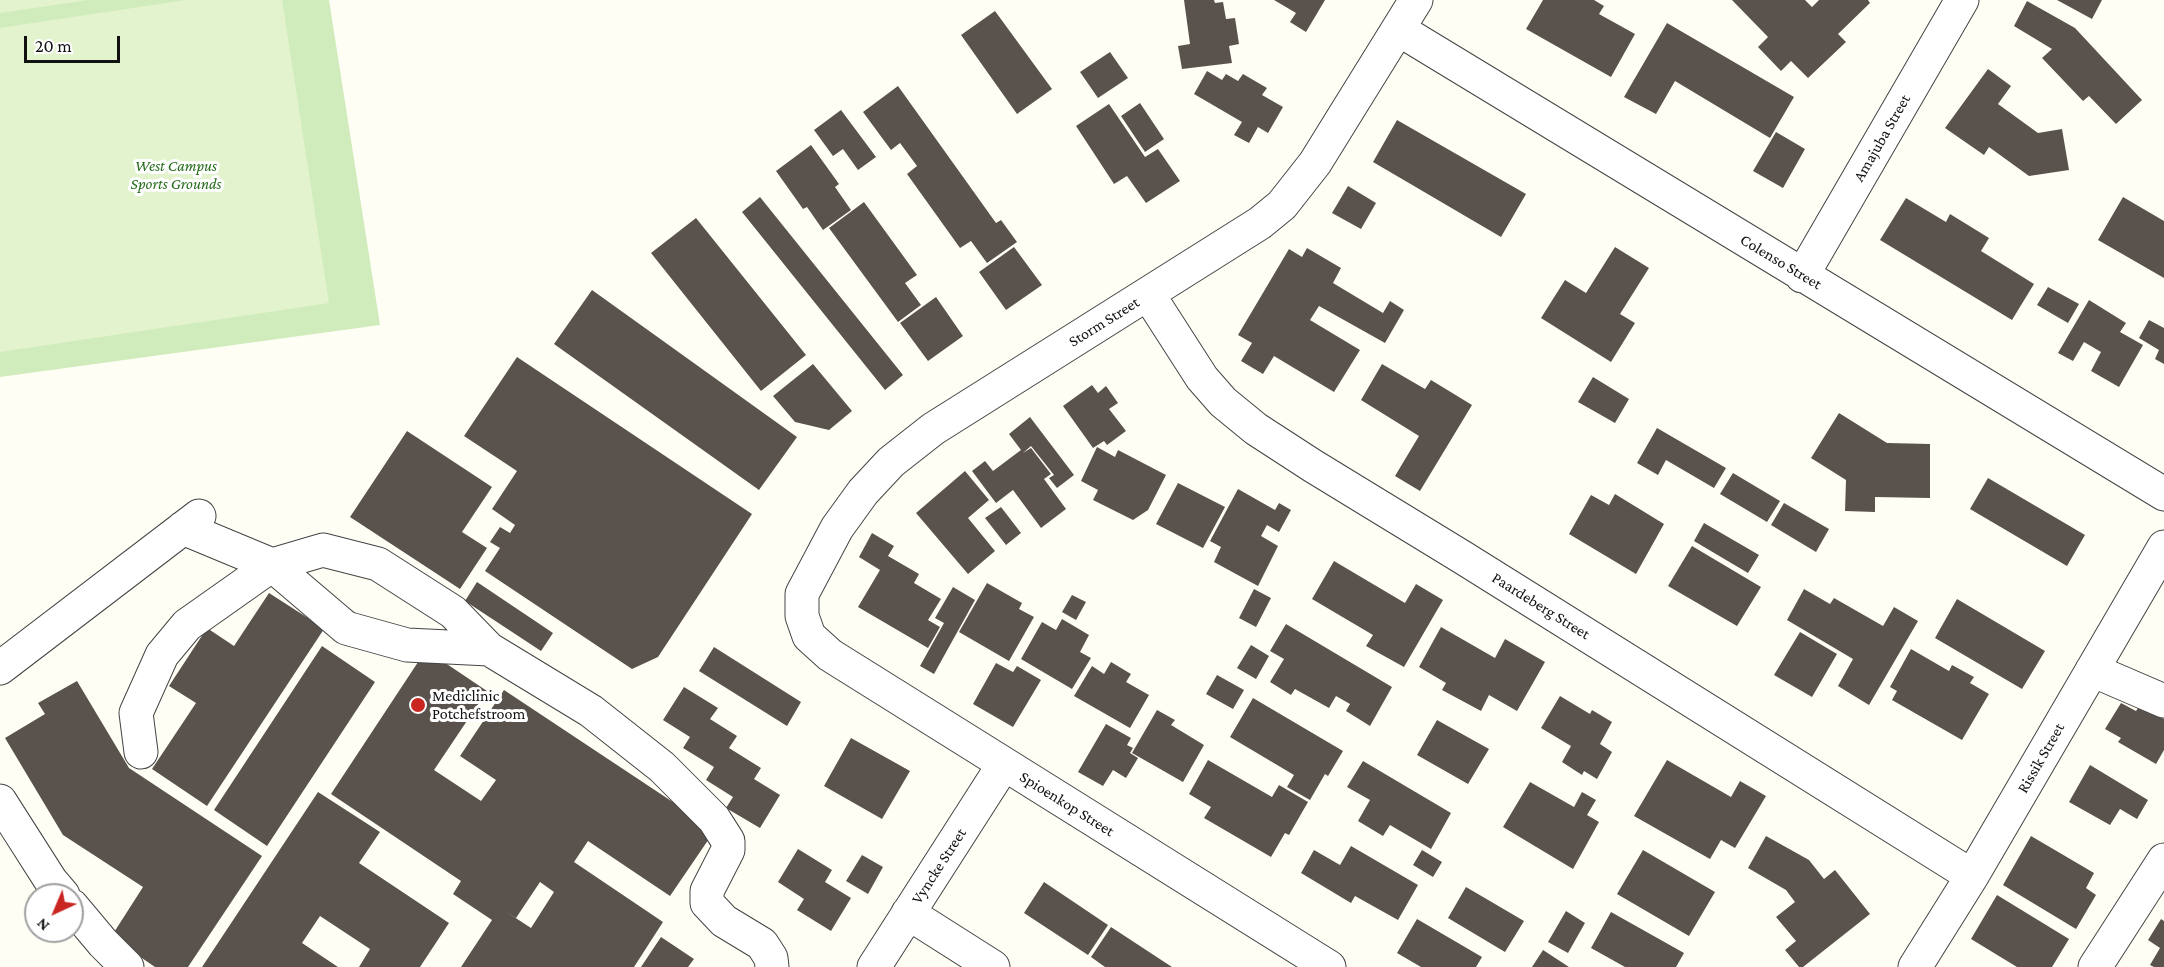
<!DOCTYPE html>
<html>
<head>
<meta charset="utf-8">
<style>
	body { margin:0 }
	#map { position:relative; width:2164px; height:967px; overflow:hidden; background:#fffef5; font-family:"Crimson Pro",serif }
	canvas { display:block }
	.north { position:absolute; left:24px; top:883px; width:60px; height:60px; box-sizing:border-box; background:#fff; border:2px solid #a0a0a0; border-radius:50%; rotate:224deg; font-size:16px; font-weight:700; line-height:24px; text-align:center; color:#111 }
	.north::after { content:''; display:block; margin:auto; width:21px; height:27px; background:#c92621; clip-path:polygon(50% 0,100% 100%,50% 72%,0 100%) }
	.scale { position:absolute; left:24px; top:36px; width:96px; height:27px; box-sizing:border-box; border:3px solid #111; border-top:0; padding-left:8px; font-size:18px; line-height:21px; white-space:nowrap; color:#111; -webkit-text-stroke:4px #fff; paint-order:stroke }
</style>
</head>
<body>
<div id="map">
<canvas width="2164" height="967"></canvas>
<div class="north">N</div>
<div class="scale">20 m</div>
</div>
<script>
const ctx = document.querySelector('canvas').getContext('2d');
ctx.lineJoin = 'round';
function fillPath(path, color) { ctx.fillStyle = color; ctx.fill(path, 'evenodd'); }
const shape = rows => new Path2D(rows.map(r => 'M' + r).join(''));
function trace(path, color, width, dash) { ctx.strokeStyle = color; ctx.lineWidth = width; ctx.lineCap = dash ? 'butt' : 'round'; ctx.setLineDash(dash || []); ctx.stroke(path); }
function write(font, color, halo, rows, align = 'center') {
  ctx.font = font + ' "Crimson Pro",serif'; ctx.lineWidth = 6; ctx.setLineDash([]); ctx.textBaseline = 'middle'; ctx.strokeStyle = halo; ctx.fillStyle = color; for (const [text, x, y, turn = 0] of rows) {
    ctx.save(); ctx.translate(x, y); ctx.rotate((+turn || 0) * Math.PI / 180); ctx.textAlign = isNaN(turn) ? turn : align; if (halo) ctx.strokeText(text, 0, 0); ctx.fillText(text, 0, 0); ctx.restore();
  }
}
fillPath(shape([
	[0,0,329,0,380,325,0,377]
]), '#d1ecbc');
fillPath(shape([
	[0,0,88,0,0,13],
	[186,0,282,0,329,303,0,352,0,28]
]), '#e3f3ce');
fillPath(shape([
	[1184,0,1214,0,1215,3,1223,2,1226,19,1235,18,1239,44,1229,46,1232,63,1182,69,1178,46,1190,44],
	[1274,0,1325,0,1306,32,1290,22,1296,13],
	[1543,0,1594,0,1604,6,1599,14,1635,34,1611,77,1526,29],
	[1732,0,1805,0,1812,7,1819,0,1868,0,1870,3,1838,34,1846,42,1808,78,1791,61,1781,71,1758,47,1768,37],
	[2057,0,2102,0,2092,19],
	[2027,1,2075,28,2142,100,2116,124,2089,96,2083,101,2042,58,2052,49,2014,26],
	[995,11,1052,89,1017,114,961,35],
	[1667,23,1794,97,1770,138,1675,81,1656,114,1624,97],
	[1110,52,1128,78,1098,98,1080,72],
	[1988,69,2011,86,1998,104,2038,133,2062,129,2069,170,2029,176,1989,147,1984,155,1945,128],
	[1207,71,1222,80,1226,74,1238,81,1243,74,1267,88,1262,95,1283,107,1268,133,1258,127,1249,143,1234,135,1242,122,1194,94],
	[898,86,996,223,1001,220,1017,242,987,263,971,241,960,248,907,174,917,166,900,143,891,150,863,112],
	[1140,103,1164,139,1145,152,1121,116],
	[1109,104,1145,157,1158,149,1180,181,1146,203,1127,176,1114,184,1076,126],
	[841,110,876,157,858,170,843,149,833,156,814,130],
	[1397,120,1526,194,1501,237,1373,162],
	[1776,132,1805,149,1783,188,1753,171],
	[811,145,839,184,835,187,851,210,823,230,807,207,803,209,776,171],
	[1348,186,1376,203,1361,229,1332,213],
	[760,197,903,375,885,390,742,212],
	[2123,197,2164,221,2164,278,2098,240],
	[1906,198,1946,222,1950,214,1989,238,1981,251,2034,284,2012,320,1880,240],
	[864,202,917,275,905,283,921,305,898,322,829,228],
	[696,218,806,355,761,391,651,253],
	[1014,247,1042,285,1006,310,979,272],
	[1615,247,1649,268,1620,314,1635,323,1611,362,1541,318,1565,280,1586,293],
	[1307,248,1341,268,1333,283,1383,313,1390,301,1404,310,1385,343,1319,306,1310,320,1360,350,1334,392,1274,356,1263,374,1241,361,1252,343,1238,335,1289,249,1302,257],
	[2048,287,2079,304,2068,323,2037,305],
	[592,290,797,437,759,490,554,344],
	[936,297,963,336,928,361,900,323],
	[2089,300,2126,323,2120,332,2143,345,2119,387,2091,371,2101,352,2084,342,2073,361,2058,353],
	[2149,320,2164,328,2164,364,2155,359,2159,350,2139,338],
	[517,357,752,514,658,657,632,669,485,571,500,548,490,542,500,527,510,533,515,525,492,509,517,471,464,436],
	[813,364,852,411,829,430,795,422,773,396],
	[1382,364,1425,389,1431,380,1472,405,1420,491,1395,476,1419,436,1361,400],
	[1593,377,1629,399,1615,423,1578,402],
	[1092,385,1098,393,1106,386,1118,403,1109,409,1126,431,1107,445,1104,441,1093,448,1063,406],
	[1839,413,1887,443,1930,444,1930,498,1875,497,1875,512,1845,511,1846,480,1811,458],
	[1030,417,1074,475,1057,488,1049,478,1054,475,1031,446,1023,453,1031,448,1051,474,1044,479,1066,509,1041,528,1013,490,996,503,972,471,985,461,993,471,1021,450,1009,434],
	[1657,428,1726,468,1714,488,1666,460,1658,475,1637,463],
	[407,431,492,487,462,532,487,548,460,589,350,517],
	[1097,447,1115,457,1118,450,1166,475,1148,510,1133,520,1093,500,1098,490,1081,481],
	[965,471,989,500,968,518,995,551,968,574,916,513],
	[1733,473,1780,501,1767,522,1720,494],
	[1988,478,2085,535,2067,566,1970,509],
	[1178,483,1225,507,1203,548,1156,524],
	[1238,489,1275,510,1279,503,1291,510,1279,532,1267,525,1261,536,1278,546,1258,586,1214,562,1221,547,1210,541],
	[1615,494,1664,524,1636,574,1569,534,1591,495,1609,505],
	[1784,503,1829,529,1816,552,1771,525],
	[1001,507,1021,533,1006,545,985,518],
	[1704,523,1759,555,1748,573,1694,541],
	[872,533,894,546,888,556,919,574,914,583,941,599,928,620,940,627,928,648,858,607,880,570,859,557],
	[1692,546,1761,587,1737,626,1668,586],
	[1334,561,1405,603,1416,584,1443,600,1404,667,1366,646,1373,635,1312,599],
	[477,582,553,633,541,651,465,601],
	[987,583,1022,603,1019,609,1034,617,1009,661,959,632],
	[953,587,975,600,934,674,920,666,944,623,935,618],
	[1254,589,1271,598,1256,627,1239,618],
	[1804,589,1830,604,1834,598,1883,626,1894,607,1918,621,1869,705,1838,686,1853,659,1787,620],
	[269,593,311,620,328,594,357,614,340,640,324,629,207,806,152,769,196,703,169,686,207,628,234,646],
	[1072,595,1086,602,1076,620,1062,612],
	[1957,599,2045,651,2022,689,1935,638],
	[1062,619,1089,635,1080,652,1091,658,1072,689,1021,659,1042,622,1056,630],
	[1286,624,1392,687,1370,726,1346,711,1350,704,1336,696,1329,708,1295,689,1291,695,1270,682,1284,659,1270,651],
	[1441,627,1495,658,1505,639,1545,662,1517,711,1489,695,1481,711,1442,690,1446,683,1419,667],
	[1800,632,1837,654,1812,697,1774,675],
	[1251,645,1269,656,1256,679,1237,668],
	[322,646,375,682,267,846,214,810],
	[714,647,801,702,787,726,699,671],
	[1911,649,1949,671,1952,665,1974,677,1970,683,1989,694,1962,740,1892,700,1897,691,1890,687],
	[426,650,487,691,434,770,481,801,496,780,460,756,504,690,715,830,670,896,588,841,574,862,663,922,634,967,461,967,492,920,453,894,461,881,331,794],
	[540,882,554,892,531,928,505,911,516,918],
	[1111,662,1131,674,1126,682,1149,695,1130,728,1074,696,1092,666,1104,674],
	[996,663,1013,672,1017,666,1041,680,1013,727,973,704],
	[1217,675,1244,690,1233,709,1206,694],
	[77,681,129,768,262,856,188,967,155,967,111,937,143,887,63,835,5,738,45,714,38,703],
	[684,687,718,708,710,719,737,736,729,748,761,768,754,779,780,795,760,828,726,808,733,797,706,780,714,767,683,748,690,737,663,720],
	[1560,696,1590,714,1592,710,1612,722,1600,744,1612,752,1597,779,1584,771,1582,775,1562,762,1571,746,1541,728],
	[1253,698,1343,751,1328,776,1325,774,1310,800,1287,787,1294,775,1230,737],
	[2121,703,2136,711,2140,705,2164,719,2164,750,2156,764,2118,742,2121,738,2105,729],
	[1157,710,1175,720,1171,725,1204,745,1183,782,1132,753],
	[1437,720,1489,749,1468,784,1417,755],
	[1106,724,1131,738,1127,745,1133,748,1130,753,1138,758,1126,778,1113,770,1103,786,1078,772],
	[851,738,910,771,882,819,824,786],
	[1208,760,1272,797,1279,785,1308,802,1289,835,1285,833,1271,857,1204,818,1211,807,1189,794],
	[1667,760,1731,797,1740,781,1766,796,1735,848,1721,840,1710,859,1634,816],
	[1363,761,1451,813,1431,849,1390,825,1383,836,1358,821,1370,800,1347,787],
	[2090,765,2148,800,2137,819,2120,809,2110,825,2069,802],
	[1530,782,1574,807,1582,792,1596,800,1587,815,1599,822,1573,869,1503,827],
	[318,792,380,832,359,863,449,923,420,967,359,967,370,949,320,916,302,943,338,967,202,967],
	[1766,836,1809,860,1824,879,1835,870,1870,914,1803,967,1799,967,1785,950,1796,941,1776,917,1795,902,1786,890,1748,868],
	[2031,836,2094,873,2086,888,2096,895,2076,929,2003,885],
	[1351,846,1418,885,1398,920,1355,896,1351,903,1301,873,1314,850,1340,865],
	[798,849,832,870,825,882,851,898,831,931,797,910,804,899,778,882],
	[1422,850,1442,862,1433,877,1413,865],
	[1643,850,1715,892,1689,936,1617,894],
	[862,855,883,867,868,894,846,881],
	[1044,882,1108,925,1088,955,1024,913],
	[1466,887,1524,921,1505,952,1448,918],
	[1997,895,2069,939,2052,967,2017,967,1971,939],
	[1566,911,1585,923,1568,953,1548,942],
	[1611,912,1684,953,1676,967,1625,967,1591,948],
	[1417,919,1482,957,1476,967,1421,967,1397,953],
	[2161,919,2164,921,2164,967,2154,967,2150,965,2160,948,2148,940],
	[1111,927,1172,967,1105,967,1091,957],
	[661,937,694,959,688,967,641,967],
	[1543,950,1569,967,1532,967]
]), '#5a534d');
const minor = shape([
	[1398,29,2164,494],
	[1802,276,1962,0],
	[1148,294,1202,378,1223,402,1256,429,1313,466,1462,557,1972,876],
	[323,550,378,564,453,612,489,649,407,645,346,628,272,565,323,550],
	[489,649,591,711,662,767,714,819,728,841,728,850,707,891,707,903,724,921,762,944,771,958,772,967],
	[0,668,199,516],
	[2092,670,2164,701],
	[141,752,136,713,162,655,187,625,272,565,183,528],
	[0,801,51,881,63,895],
	[72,906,103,943,127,967],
	[908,913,993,967],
	[874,967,1004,764],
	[1329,967,830,655,809,636,802,616,802,594,837,528,863,492,891,462,933,429,1260,223,1282,205,1315,163,1416,0],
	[1915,967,1972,876,2164,547],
	[2095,967,2164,860]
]);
trace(minor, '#444', 35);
trace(minor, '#fff', 33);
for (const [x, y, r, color] of [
	[418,705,8,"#c92621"]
]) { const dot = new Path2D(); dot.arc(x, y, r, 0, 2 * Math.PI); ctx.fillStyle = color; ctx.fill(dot); trace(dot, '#fff', 2); }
write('16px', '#111', '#fff', [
	["Amajuba Street",1882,138,-60],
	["Colenso Street",1781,262,31],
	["Storm Street",1104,322,-32],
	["Paardeberg Street",1541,606,32],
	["Rissik Street",2041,758,-60],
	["Spioenkop Street",1067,804,32],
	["Vyncke Street",939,866,-57]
]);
write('italic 16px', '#276d1d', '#fff', [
	["West Campus",176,166],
	["Sports Grounds",176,184]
]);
write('16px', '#111', '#fff', [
	["Mediclinic",432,696],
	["Potchefstroom",432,714]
], 'left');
</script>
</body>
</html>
